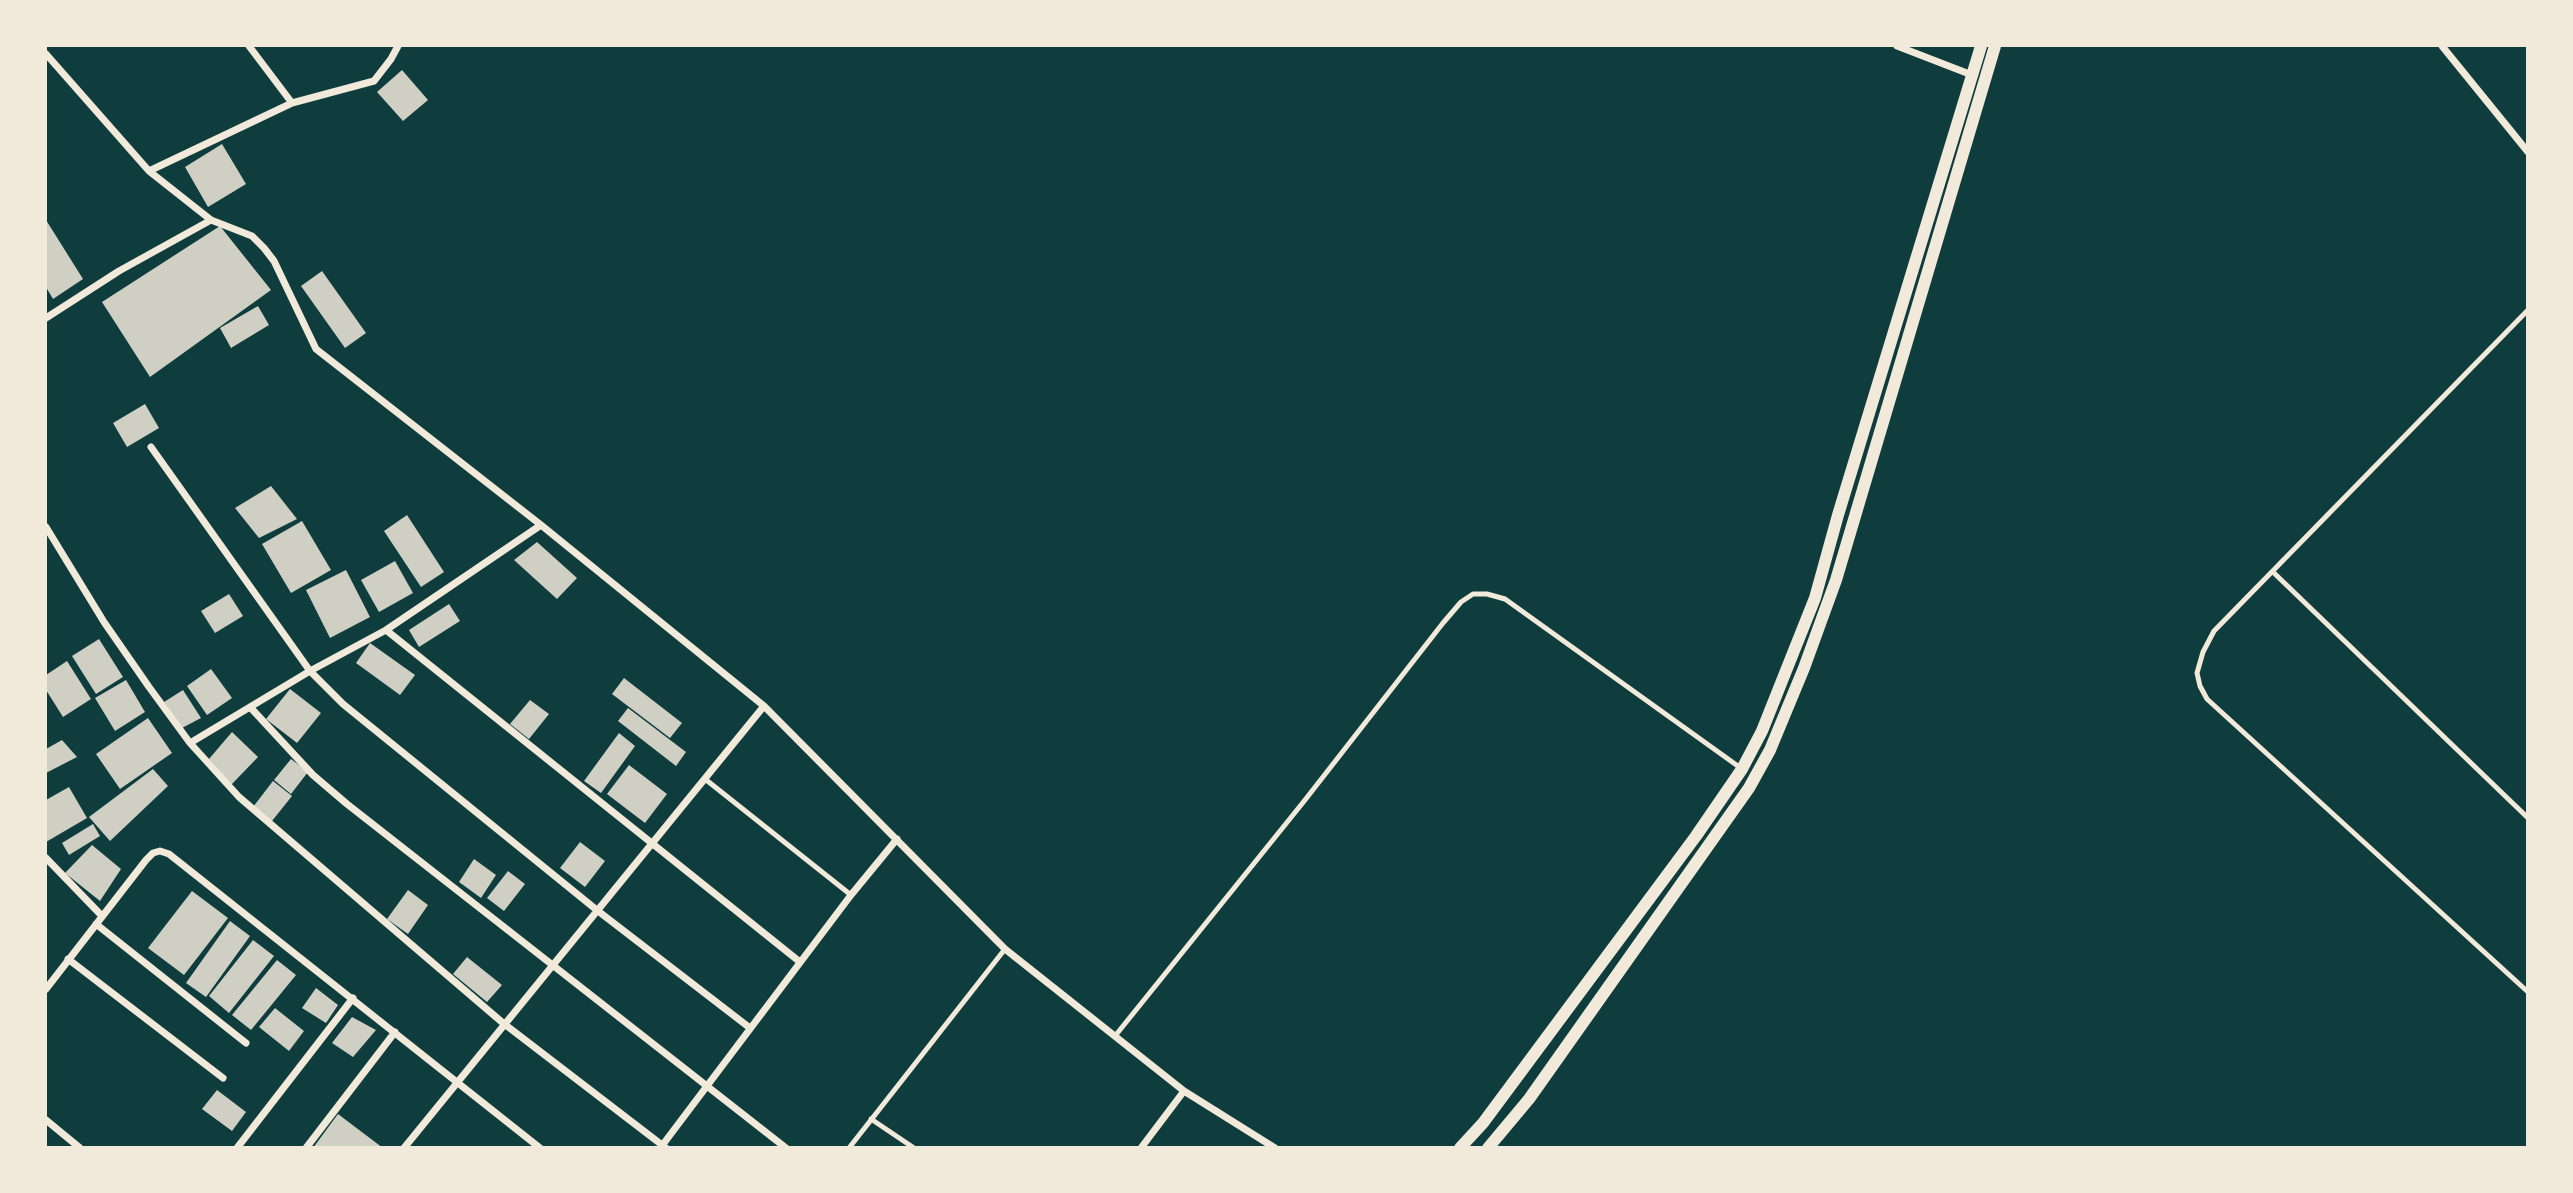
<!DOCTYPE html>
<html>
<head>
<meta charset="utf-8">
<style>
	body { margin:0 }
	#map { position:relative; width:2573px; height:1193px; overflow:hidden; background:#0f3d3e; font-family:Poppins,sans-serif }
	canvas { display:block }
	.frame { position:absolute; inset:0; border:47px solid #f1e9da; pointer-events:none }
</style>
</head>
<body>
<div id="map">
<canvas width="2573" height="1193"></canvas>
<div class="frame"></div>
</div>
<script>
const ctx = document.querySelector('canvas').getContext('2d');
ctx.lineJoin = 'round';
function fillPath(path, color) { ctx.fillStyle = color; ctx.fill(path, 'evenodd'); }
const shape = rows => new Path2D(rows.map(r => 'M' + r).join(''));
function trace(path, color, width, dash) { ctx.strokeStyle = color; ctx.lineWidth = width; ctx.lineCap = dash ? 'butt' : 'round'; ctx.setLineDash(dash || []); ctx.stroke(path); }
fillPath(shape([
	[402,70,428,100,403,121,377,92],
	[222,144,246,184,208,207,185,167],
	[46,220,83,279,53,299,46,287],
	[220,226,271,290,150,377,102,302],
	[322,271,366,333,345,348,301,286],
	[258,306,269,325,231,348,220,328],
	[145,404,159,428,127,447,113,423],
	[271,486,297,519,259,538,235,508],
	[407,515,444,572,421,587,384,531],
	[302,521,331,570,291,593,262,544],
	[537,542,577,578,557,599,514,560],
	[395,561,413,593,379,612,361,580],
	[346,570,370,617,330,638,306,590],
	[229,594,243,616,215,633,201,611],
	[449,604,460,621,419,647,409,630],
	[99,639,123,677,96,694,72,656],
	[370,643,415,675,400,695,356,663],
	[67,661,91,699,63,717,46,690,46,675],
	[211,669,232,698,207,715,187,686],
	[624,678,682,723,670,738,612,694],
	[126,680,145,712,115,731,95,698],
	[290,689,321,713,297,743,266,719],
	[183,690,201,718,182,728,164,702],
	[530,700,549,714,529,739,510,724],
	[628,708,686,752,676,766,618,721],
	[148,718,172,753,120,789,96,754],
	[232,732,258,757,231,785,209,759],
	[619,733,635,746,601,793,584,781],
	[62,740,77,757,46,773,46,749],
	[291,759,308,772,291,794,274,780],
	[629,765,667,794,645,823,607,794],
	[153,769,168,786,110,841,89,817],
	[273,781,292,796,272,821,253,807],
	[69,787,87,818,46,842,46,800],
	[93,824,100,836,69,855,62,843],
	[580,842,605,861,585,887,560,868],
	[92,845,121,869,100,901,65,873],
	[474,859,496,875,481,898,459,882],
	[508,871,525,884,504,911,487,898],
	[408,890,428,905,408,934,387,919],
	[192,891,228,918,184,975,148,948],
	[230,921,250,936,206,997,186,983],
	[253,940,274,956,229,1013,209,996],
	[467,957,502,985,487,1002,453,974],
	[277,960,296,975,251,1030,232,1015],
	[316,988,338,1005,326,1023,302,1008],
	[275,1008,304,1031,289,1051,259,1027],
	[352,1017,376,1030,353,1057,332,1043],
	[217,1090,246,1112,232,1131,202,1109],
	[338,1114,383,1148,313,1148]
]), '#cfcfc3');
trace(shape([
	[2528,310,2214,631,2203,652,2197,673,2200,686,2207,699,2528,992],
	[2273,572,2528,818],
	[705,779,851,895],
	[1115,1036,1305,800,1443,623,1461,602,1473,594,1487,594,1505,599,1742,769],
	[871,1119,914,1148],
	[849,1148,1005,949]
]), '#f1e9da', 5);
trace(shape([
	[249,46,292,103],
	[1897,46,1972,75],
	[2442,46,2528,152],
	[46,54,149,171,211,220,252,236,264,248,274,261,316,349,541,525,764,706,1005,949,1184,1091,1275,1148],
	[149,171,292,103,374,81,391,59,398,46],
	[46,318,119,271,211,220],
	[151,447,310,671,343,704,598,911,750,1028],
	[46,527,104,622,149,687,190,743,239,797,503,1023,666,1148],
	[386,630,800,962],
	[250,707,313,775,347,804,786,1148],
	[190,743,310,671,386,630,541,525],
	[46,858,102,916],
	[96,924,246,1043],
	[68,959,223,1078],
	[46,989,146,860,153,853,160,851,169,854,540,1148],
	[46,1120,80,1148],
	[661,1147,851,895,897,839],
	[237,1148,353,998],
	[306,1148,395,1032],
	[404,1148,764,706],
	[1141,1148,1184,1091]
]), '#f1e9da', 7);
trace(shape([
	[1460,1148,1483,1123,1696,836,1742,769,1762,731,1815,598,1838,515,1981,46],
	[1488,1148,1529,1099,1749,788,1770,750,1804,668,1836,580,1995,46]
]), '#f1e9da', 12);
</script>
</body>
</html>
